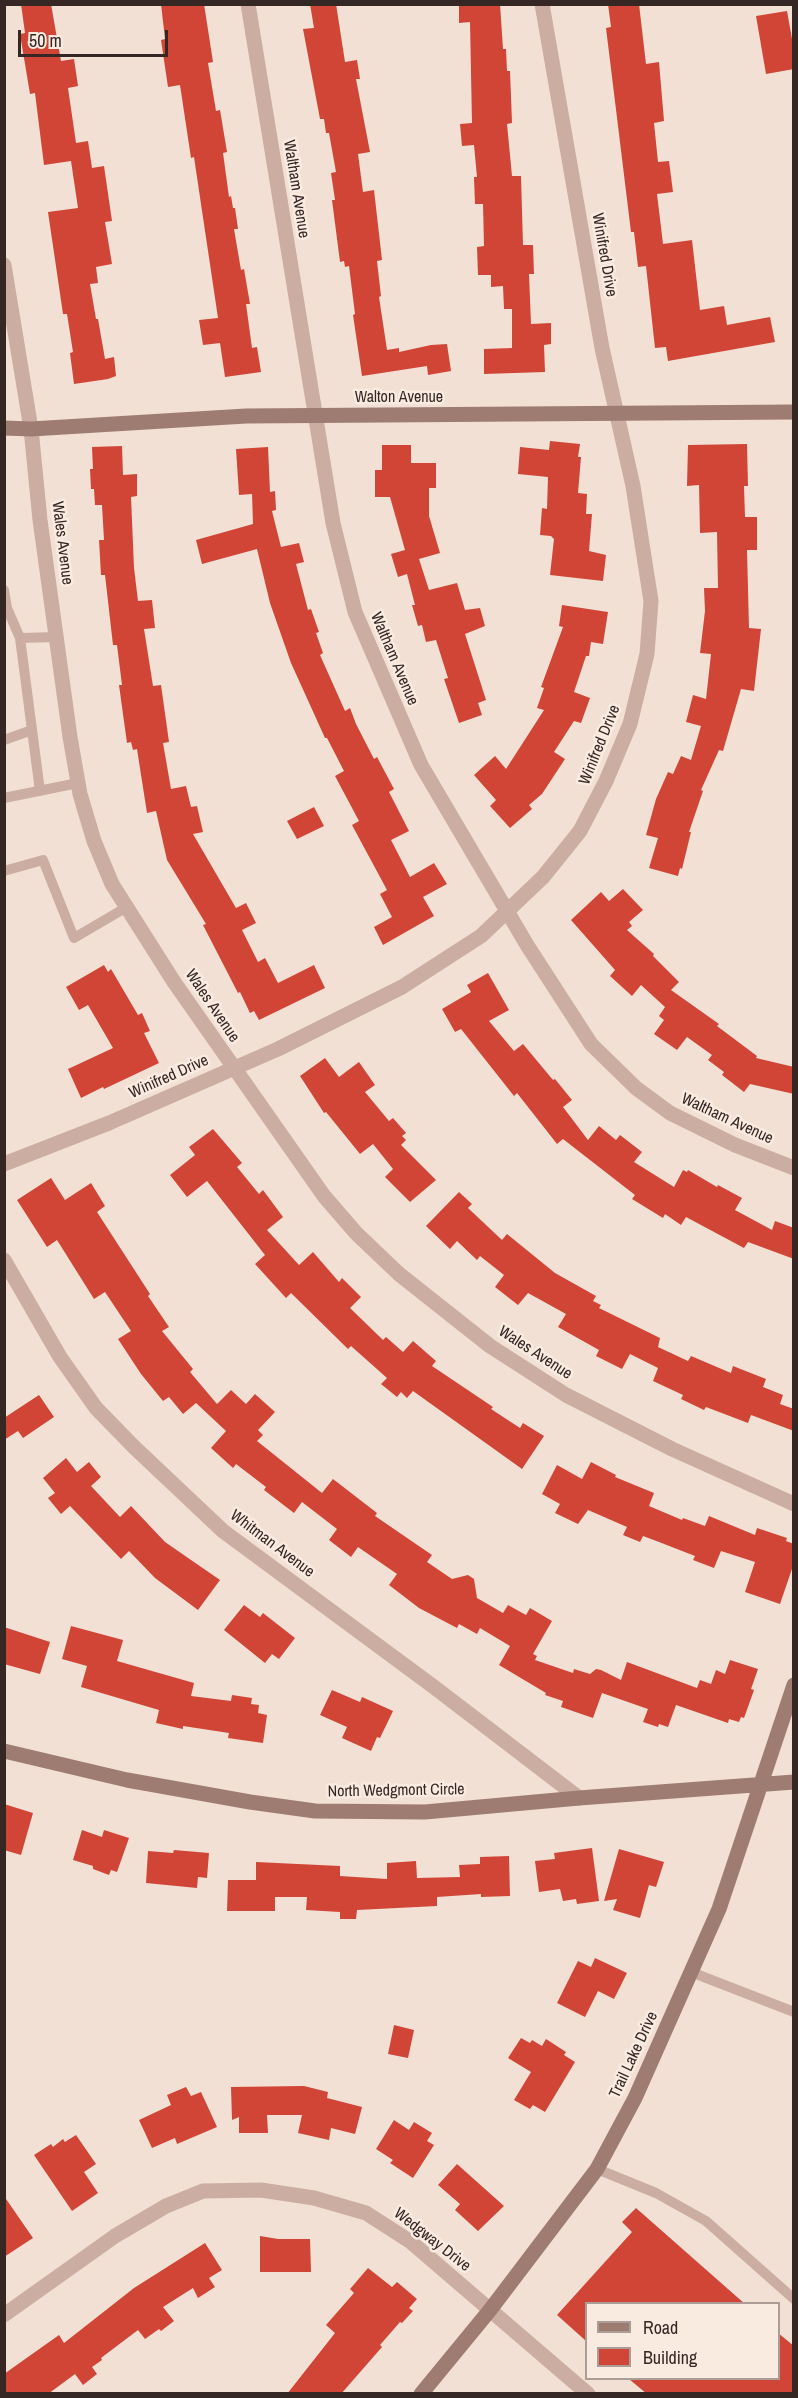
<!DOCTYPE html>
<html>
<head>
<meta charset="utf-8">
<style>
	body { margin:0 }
	#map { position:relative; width:798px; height:2398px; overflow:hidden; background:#f2e0d5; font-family:"Archivo Narrow",sans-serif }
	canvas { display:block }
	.frame { position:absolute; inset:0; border:6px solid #342724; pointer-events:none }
	.legend { position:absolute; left:585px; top:2302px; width:195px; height:78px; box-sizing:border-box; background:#faebe1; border:2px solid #ab9d95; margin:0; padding:8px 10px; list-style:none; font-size:18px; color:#342724 }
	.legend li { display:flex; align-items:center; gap:12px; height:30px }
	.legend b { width:30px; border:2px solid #ab9d95 }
	.scale { position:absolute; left:18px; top:30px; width:150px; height:27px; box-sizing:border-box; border:3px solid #342724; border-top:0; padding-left:8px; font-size:18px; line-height:21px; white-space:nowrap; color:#342724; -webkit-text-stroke:4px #faebe1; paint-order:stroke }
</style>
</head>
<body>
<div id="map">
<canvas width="798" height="2398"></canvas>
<div class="frame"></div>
<ul class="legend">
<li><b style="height:8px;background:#9e7c72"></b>Road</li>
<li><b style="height:16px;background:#d04536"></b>Building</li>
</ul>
<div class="scale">50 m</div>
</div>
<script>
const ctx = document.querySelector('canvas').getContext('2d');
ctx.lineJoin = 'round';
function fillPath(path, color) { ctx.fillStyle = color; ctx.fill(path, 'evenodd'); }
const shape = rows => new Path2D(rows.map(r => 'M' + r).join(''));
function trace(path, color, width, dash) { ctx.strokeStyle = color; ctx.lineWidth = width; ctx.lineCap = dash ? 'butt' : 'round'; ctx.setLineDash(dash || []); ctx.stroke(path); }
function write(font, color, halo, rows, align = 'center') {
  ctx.font = font + ' "Archivo Narrow",sans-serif'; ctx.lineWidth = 5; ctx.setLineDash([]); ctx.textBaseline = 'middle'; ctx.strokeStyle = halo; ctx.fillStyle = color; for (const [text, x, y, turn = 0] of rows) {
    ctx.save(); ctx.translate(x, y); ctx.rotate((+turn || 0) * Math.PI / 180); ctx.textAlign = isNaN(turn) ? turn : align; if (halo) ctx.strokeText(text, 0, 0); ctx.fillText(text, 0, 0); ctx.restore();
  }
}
fillPath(shape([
	[21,4,51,4,61,61,74,59,78,86,68,88,76,143,88,141,92,168,104,166,112,221,105,222,112,264,96,267,98,283,90,284,96,319,98,319,105,359,114,357,116,376,108,379,74,384,70,353,73,352,67,314,63,314,48,212,78,208,71,161,44,165,35,93,30,94,20,34,25,33],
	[161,4,204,4,213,62,208,63,216,111,220,110,227,152,223,153,229,197,231,196,233,208,235,208,238,229,234,229,241,270,244,269,250,304,246,304,252,348,257,347,261,372,225,377,220,343,203,345,199,320,218,318,194,157,191,158,180,85,168,87,161,40,165,39],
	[310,4,336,4,345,62,357,60,360,79,356,79,370,152,358,154,363,192,374,190,382,260,377,261,381,296,379,297,387,350,399,348,399,352,431,345,447,344,451,371,428,375,427,366,362,376,353,315,355,314,349,266,345,267,344,261,340,262,332,200,335,200,331,173,336,172,329,133,326,133,324,119,320,119,303,29,314,28],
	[459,4,500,4,503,49,506,49,507,71,510,71,512,123,507,124,512,176,521,176,523,245,533,245,534,274,529,274,531,324,551,323,551,344,544,345,545,372,484,374,484,349,512,348,512,309,504,309,503,286,491,287,491,275,478,275,477,247,484,246,483,204,475,204,474,177,477,177,474,145,462,146,460,124,472,123,470,22,459,23],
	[608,4,639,4,646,64,659,62,664,121,654,123,658,162,669,161,673,192,657,194,663,244,692,240,700,310,724,306,727,325,770,317,775,342,668,361,666,347,655,348,646,266,638,267,634,232,631,232,606,28,611,27],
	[787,11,794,50,794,69,766,74,756,16],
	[550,441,580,444,578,457,581,457,578,493,587,494,586,514,592,514,589,551,606,555,603,581,550,575,554,539,551,536,540,535,542,508,547,509,548,477,518,474,520,447,549,450],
	[747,444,748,486,744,486,745,517,757,517,757,550,747,550,749,628,761,629,754,691,741,689,723,751,719,750,701,790,703,791,689,832,691,832,682,869,680,868,678,876,649,868,658,838,646,835,656,799,668,772,673,774,681,756,691,760,701,726,686,722,693,695,706,699,711,654,700,653,705,611,704,588,718,588,717,532,700,533,699,485,687,486,688,445],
	[382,445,411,445,411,463,436,463,436,488,429,488,429,516,440,553,419,559,429,590,457,583,465,610,480,608,485,626,465,634,486,700,478,703,482,715,459,723,444,679,448,678,436,640,426,642,422,625,418,626,412,605,415,605,407,574,398,577,391,554,405,550,390,497,375,497,375,470,382,470],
	[122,446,123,475,137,474,137,496,131,497,134,568,138,601,152,600,155,628,144,629,153,686,161,685,169,742,163,743,171,789,186,786,191,807,197,806,203,832,193,834,236,908,246,903,256,923,242,930,258,962,265,958,278,983,314,965,325,988,259,1020,254,1011,250,1013,240,992,238,993,203,925,206,924,167,860,156,811,147,813,137,749,133,750,131,742,127,743,119,685,122,685,117,645,113,645,105,575,101,575,99,540,104,540,102,505,95,505,94,489,91,489,90,469,93,469,92,447],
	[268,447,270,492,275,491,276,510,272,511,281,547,299,543,304,562,296,564,308,610,311,609,319,632,316,633,323,653,320,655,345,711,350,708,356,724,374,759,377,757,394,789,389,792,409,831,391,840,410,877,434,863,447,884,423,897,434,916,383,945,374,927,392,917,380,894,387,890,352,825,359,821,335,776,344,771,327,738,325,738,291,663,270,603,257,549,202,564,196,540,253,524,252,494,239,495,236,449],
	[562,605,608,612,603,644,591,642,589,656,586,656,574,692,590,698,581,723,574,721,554,752,565,759,542,794,529,805,532,809,510,828,490,806,496,800,474,775,495,756,506,769,544,710,537,708,544,688,541,687,563,627,559,626],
	[314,807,324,826,297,839,287,821],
	[623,889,643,910,629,922,632,926,627,930,654,954,653,956,679,982,671,990,719,1024,717,1026,757,1056,756,1058,794,1067,794,1094,750,1084,744,1092,722,1075,724,1072,708,1060,712,1055,687,1037,677,1050,654,1034,664,1020,659,1016,665,1007,641,985,632,996,610,976,615,970,571,920,601,892,609,901],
	[104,965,108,972,111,969,138,1015,142,1013,150,1031,144,1033,159,1063,104,1089,103,1087,81,1098,68,1069,113,1048,88,1005,79,1010,66,987],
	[488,973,509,1010,489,1021,514,1051,523,1044,553,1080,555,1079,572,1100,563,1107,588,1140,599,1126,616,1140,620,1135,642,1152,634,1162,674,1187,683,1170,687,1172,688,1170,717,1187,718,1185,742,1198,735,1210,772,1230,775,1221,794,1228,794,1259,748,1242,744,1248,686,1217,681,1225,665,1214,663,1218,632,1199,635,1195,563,1139,557,1144,517,1093,514,1096,461,1029,455,1032,442,1009,471,992,467,985],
	[325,1058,339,1077,359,1062,375,1085,365,1092,389,1121,393,1118,406,1133,402,1136,406,1140,401,1145,436,1180,410,1202,385,1177,393,1169,373,1144,360,1154,326,1112,324,1113,300,1076],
	[213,1129,242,1163,237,1167,259,1194,263,1190,283,1217,267,1230,299,1265,313,1252,339,1282,342,1278,361,1297,350,1308,383,1340,386,1337,403,1352,413,1341,436,1361,432,1366,493,1407,491,1409,520,1428,523,1423,544,1436,522,1469,413,1391,407,1398,401,1392,397,1397,381,1384,387,1378,351,1346,348,1349,291,1293,286,1298,255,1264,265,1255,207,1181,187,1197,170,1175,195,1155,189,1147],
	[51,1178,65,1200,91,1183,105,1206,97,1212,150,1294,148,1296,169,1327,162,1331,193,1369,190,1372,217,1404,231,1390,246,1404,255,1394,275,1412,258,1430,263,1435,257,1441,322,1493,333,1479,377,1513,375,1516,432,1555,427,1562,452,1579,468,1575,474,1579,477,1598,503,1613,508,1605,526,1615,530,1608,552,1621,533,1654,537,1656,535,1660,573,1673,574,1669,590,1674,596,1669,601,1670,621,1680,627,1662,697,1688,700,1680,711,1684,716,1670,725,1674,730,1660,758,1669,751,1689,754,1690,744,1718,741,1717,739,1722,729,1719,728,1723,676,1705,668,1727,659,1724,658,1727,643,1722,648,1709,602,1693,593,1718,561,1707,563,1701,545,1695,546,1693,499,1665,510,1646,480,1628,477,1634,459,1624,457,1628,419,1608,389,1585,397,1574,358,1547,351,1557,329,1540,337,1529,302,1502,294,1513,264,1490,266,1487,236,1464,233,1468,211,1448,226,1431,196,1403,183,1414,169,1397,163,1401,141,1374,118,1339,131,1331,105,1292,94,1299,57,1240,47,1247,17,1200],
	[459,1192,472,1204,468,1208,502,1240,507,1234,555,1273,596,1296,593,1301,601,1305,599,1308,660,1338,658,1347,688,1361,691,1356,731,1373,733,1366,766,1379,763,1387,783,1395,780,1404,794,1409,794,1431,751,1415,748,1423,706,1407,704,1410,681,1399,683,1395,653,1381,658,1368,630,1354,622,1369,596,1356,599,1350,558,1327,566,1314,528,1293,518,1305,495,1287,504,1275,480,1256,477,1260,457,1241,450,1249,426,1226],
	[39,1395,54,1417,23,1438,18,1431,4,1440,4,1418],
	[66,1458,77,1472,89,1462,101,1477,91,1486,120,1517,131,1506,165,1542,220,1580,198,1610,155,1578,129,1551,121,1559,70,1506,61,1514,48,1498,55,1493,43,1478],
	[591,1462,616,1475,615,1477,654,1493,649,1506,682,1520,683,1518,705,1526,709,1516,755,1535,757,1528,787,1538,786,1541,794,1544,794,1563,780,1604,745,1592,755,1562,721,1551,714,1568,693,1560,695,1556,659,1542,643,1536,640,1542,623,1535,627,1527,588,1510,578,1524,555,1513,560,1504,542,1494,557,1465,582,1479],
	[244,1605,260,1617,263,1613,295,1638,279,1659,272,1654,265,1663,224,1630],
	[71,1626,123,1640,117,1661,194,1683,191,1696,231,1701,232,1695,252,1698,251,1704,259,1705,258,1713,267,1715,263,1743,228,1738,229,1733,183,1726,183,1729,156,1723,159,1710,81,1687,87,1666,62,1659],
	[4,1627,50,1642,40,1674,4,1664],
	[332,1690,360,1702,362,1697,393,1711,380,1738,377,1737,371,1751,342,1738,347,1727,320,1715],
	[4,1804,33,1813,21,1855,4,1850],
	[82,1830,102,1837,104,1830,129,1838,117,1872,111,1870,109,1875,93,1869,93,1866,73,1860],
	[592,1848,599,1901,577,1904,576,1899,563,1901,560,1889,539,1892,535,1861,555,1859,554,1853],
	[619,1849,664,1862,656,1887,649,1885,640,1918,613,1910,617,1899,604,1901],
	[174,1850,209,1853,207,1878,198,1877,197,1888,146,1883,148,1851,173,1853],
	[509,1856,510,1896,481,1897,481,1894,437,1897,437,1906,357,1910,356,1919,340,1919,340,1912,306,1910,307,1897,275,1897,275,1911,227,1911,228,1880,256,1880,256,1862,340,1866,340,1876,387,1879,387,1863,416,1861,417,1878,460,1877,459,1865,480,1864,480,1857],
	[595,1958,627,1973,614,1999,598,1991,585,2017,557,2003,578,1961,591,1967],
	[394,2025,414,2030,408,2058,388,2054],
	[521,2038,530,2043,532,2040,542,2046,546,2039,566,2052,564,2055,575,2062,545,2112,533,2105,530,2109,514,2100,531,2072,508,2058],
	[304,2086,328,2092,327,2098,362,2107,355,2134,331,2128,329,2140,298,2133,302,2115,267,2115,268,2133,239,2133,239,2117,232,2120,231,2087],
	[186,2087,191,2096,201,2092,217,2127,177,2144,175,2138,152,2148,139,2120,171,2105,167,2095],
	[394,2120,409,2130,414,2122,432,2133,427,2141,434,2145,413,2178,390,2163,393,2160,376,2149],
	[76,2135,96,2164,84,2172,98,2193,72,2211,34,2155,51,2144,53,2147,63,2139,65,2142],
	[457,2164,504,2206,478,2231,455,2210,460,2204,438,2185],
	[4,2196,33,2238,4,2257],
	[636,2208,745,2304,586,2304,586,2341,557,2315,632,2232,622,2222],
	[260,2236,278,2239,310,2239,311,2272,260,2272],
	[205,2243,222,2270,209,2278,215,2287,198,2298,193,2288,163,2307,174,2321,161,2331,159,2329,145,2339,138,2330,101,2358,102,2360,92,2367,97,2374,83,2385,75,2374,48,2394,4,2394,4,2374,59,2335,64,2343,134,2288],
	[368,2268,392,2287,397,2282,417,2299,409,2308,413,2311,402,2323,400,2322,380,2345,382,2347,341,2394,287,2394,335,2333,326,2325,354,2293,350,2289],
	[778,2333,794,2346,794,2394,647,2394,629,2379,778,2379]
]), '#d04536');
trace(shape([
	[4,590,7,608,20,638],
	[4,740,32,730],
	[40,791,20,638,56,637],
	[4,798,78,783],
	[4,871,43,860,74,938,127,907],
	[691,1972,794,2012],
	[597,2169,656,2193,706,2221,794,2299]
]), '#cbaea1', 10);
trace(shape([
	[248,4,333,523,355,612,421,765,527,945,591,1044,636,1088,670,1113,735,1145,794,1168],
	[4,265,31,429,40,520,70,737,80,794,94,841,112,884,174,982,324,1196,356,1233,399,1274,490,1346,566,1395,672,1449,794,1504],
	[4,1164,109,1123,278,1049,402,987,481,936,543,877,580,831,606,781,630,724,647,654,651,601,633,486,602,348,542,4],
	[4,1260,60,1357,96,1408,134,1447,223,1531,434,1687,579,1798],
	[4,2315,115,2236,166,2206,203,2191,261,2190,314,2198,366,2213,411,2242,588,2394]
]), '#cbaea1', 15);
trace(shape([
	[4,428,31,429,246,416,794,412],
	[4,1751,127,1780,250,1802,315,1811,425,1812,579,1798,794,1782],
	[421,2394,490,2310,597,2169,635,2098,719,1909,794,1685]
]), '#9e7c72', 15);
write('16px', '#342724', '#faebe1', [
	["Waltham Avenue",296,189,81],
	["Winifred Drive",604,255,80],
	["Walton Avenue",399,398],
	["Wales Avenue",62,543,83],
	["Waltham Avenue",394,659,67],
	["Winifred Drive",600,745,-68],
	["Wales Avenue",212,1006,56],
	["Winifred Drive",169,1077,-24],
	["Waltham Avenue",727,1119,25],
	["Wales Avenue",535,1353,33],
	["Whitman Avenue",272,1544,37],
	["North Wedgmont Circle",396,1791,-1],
	["Trail Lake Drive",634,2055,-65],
	["Wedgway Drive",432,2240,38]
]);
</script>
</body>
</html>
